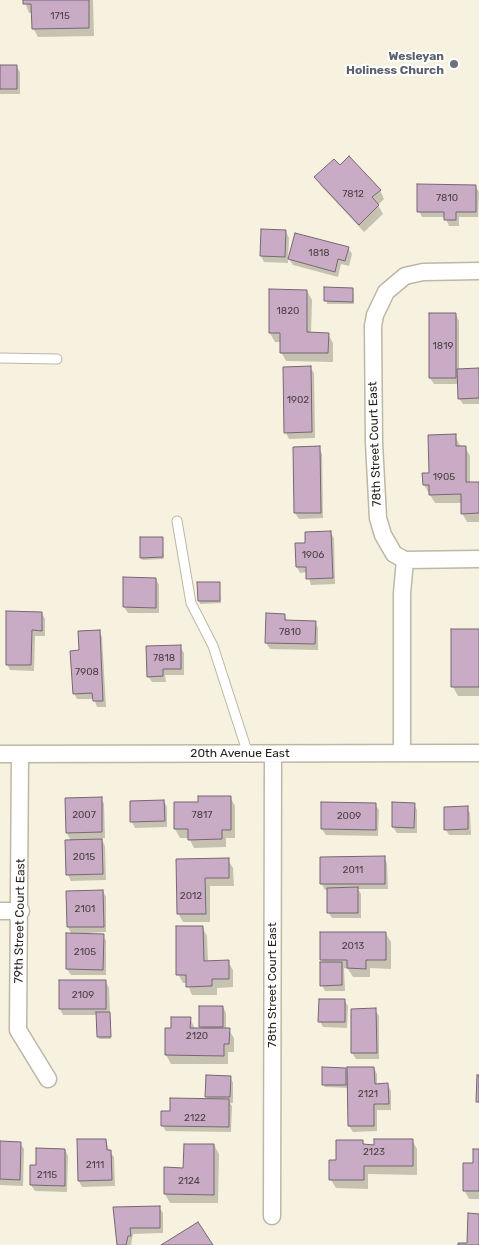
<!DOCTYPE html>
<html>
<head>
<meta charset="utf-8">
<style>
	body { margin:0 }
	canvas { display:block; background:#f7f2df }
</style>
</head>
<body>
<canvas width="479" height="1245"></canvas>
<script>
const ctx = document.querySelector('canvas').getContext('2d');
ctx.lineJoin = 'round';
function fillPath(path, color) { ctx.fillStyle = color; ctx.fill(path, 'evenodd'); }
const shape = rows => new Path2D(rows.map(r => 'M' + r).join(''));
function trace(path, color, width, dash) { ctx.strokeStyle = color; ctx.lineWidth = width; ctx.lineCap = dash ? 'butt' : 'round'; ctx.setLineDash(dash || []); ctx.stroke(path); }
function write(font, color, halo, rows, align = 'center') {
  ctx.font = font + ' Rubik,sans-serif'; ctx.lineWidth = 4; ctx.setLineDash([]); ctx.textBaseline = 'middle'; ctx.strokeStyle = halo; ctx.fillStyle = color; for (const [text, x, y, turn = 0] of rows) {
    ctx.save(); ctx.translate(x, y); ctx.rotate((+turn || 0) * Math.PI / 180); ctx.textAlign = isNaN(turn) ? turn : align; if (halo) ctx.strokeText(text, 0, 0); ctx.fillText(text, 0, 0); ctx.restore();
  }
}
fillPath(shape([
	[24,0,93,0,94,36,38,37,33,28,33,13,29,13],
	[0,66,16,66,20,72,20,94,0,94],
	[340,167,380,190,384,199,378,205,383,214,364,232,321,186,316,178],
	[475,186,479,192,478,217,459,217,459,226,449,226,445,217,422,217,419,211],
	[286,232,289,238,288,263,264,262,261,256],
	[348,248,352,254,349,266,341,264,338,277,293,265,289,259],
	[326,289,353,289,354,304,327,304],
	[270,290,307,291,312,300,311,334,328,334,333,343,333,362,286,361,281,352,281,342,275,342,270,333],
	[456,315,459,321,459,370,479,369,479,404,463,404,459,398,459,384,434,384,430,378],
	[310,367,314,373,315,438,289,439,286,433],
	[455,436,461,447,465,447,470,456,470,483,479,483,479,522,467,522,462,513,462,503,435,503,424,485],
	[319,448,322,454,323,518,299,519,295,513],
	[330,532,334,538,335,584,311,585,307,572,300,573,297,567,307,544],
	[162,538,164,559,142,560,141,557],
	[156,579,159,585,159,613,128,613,124,607],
	[219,583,221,603,200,604,199,601],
	[42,613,45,619,45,636,35,636,34,671,10,670,7,664],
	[284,615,288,622,315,622,318,628,318,650,270,649,266,643],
	[453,630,479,630,479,696,458,696,453,687],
	[99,631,102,637,106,707,97,707,94,699,77,699,74,693,80,651],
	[180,647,184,653,184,675,165,675,166,682,152,682,148,676],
	[230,797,235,806,235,838,226,838,226,847,194,848,189,838,180,838,175,829,200,803],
	[101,798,104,804,105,838,101,838,105,846,106,880,71,881,68,875,67,841,71,841,67,833],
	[164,801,167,807,167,827,135,828,132,822],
	[375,804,379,810,378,836,326,835,322,829],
	[414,804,417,810,417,833,397,833,393,827],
	[467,808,470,813,471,835,449,835,446,830],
	[384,857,387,863,388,889,358,889,361,894,361,918,332,918,328,912,328,890,325,890,322,884],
	[177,860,228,860,233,868,234,886,210,886,210,922,183,922,178,913],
	[103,891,106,897,106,932,86,933,86,935,103,935,106,941,106,975,71,975,67,969,72,935,68,927,67,892],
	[202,927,207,936,208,962,228,962,233,970,233,987,217,988,217,995,192,995,187,983,183,983,178,974],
	[386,934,391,942,391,969,370,968,370,977,353,977,348,969,344,968,345,991,325,991,322,985,323,963,321,960],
	[106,982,109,988,111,1039,99,1039,98,1015,63,1015,60,1009],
	[344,1000,348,1006,347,1028,323,1027,320,1021],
	[223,1007,226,1013,226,1030,229,1030,234,1038,234,1052,228,1052,228,1064,171,1064,166,1055,172,1030,190,1018,195,1029,202,1029,201,1026],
	[375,1010,379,1016,379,1059,356,1059,352,1053],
	[374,1068,377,1074,377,1085,388,1085,391,1091,391,1110,377,1110,377,1131,353,1132,349,1126,349,1088,325,1087,323,1084,346,1069,348,1074],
	[230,1077,233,1083,233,1103,230,1103,232,1106,231,1132,166,1131,162,1125,171,1113,209,1100,206,1096],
	[106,1140,109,1151,114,1157,115,1186,82,1187,79,1181],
	[412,1140,417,1149,417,1175,368,1174,368,1189,336,1188,331,1180,337,1161,362,1141,365,1146,375,1146],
	[0,1142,20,1143,24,1149,23,1186,0,1185],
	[214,1145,219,1154,218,1203,170,1203,165,1194,184,1169],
	[65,1150,68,1156,67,1192,35,1191,31,1185,31,1166,37,1166],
	[479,1151,479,1199,469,1199,464,1190],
	[159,1207,163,1213,163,1233,133,1234,131,1245,118,1245,115,1208]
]), '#0003');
const building = shape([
	[23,0,89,0,89,28,32,29,31,4,23,4,23,0],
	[0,65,17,65,17,89,0,89,0,65],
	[349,156,381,190,372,197,379,205,359,225,314,177,334,159,340,165,349,156],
	[417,184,476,185,476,212,456,212,456,220,444,220,444,212,417,212,417,184],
	[261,229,286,230,285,257,260,256,261,229],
	[295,233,349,247,345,261,338,259,335,272,288,259,295,233],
	[324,287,353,288,353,302,324,301,324,287],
	[269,289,307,290,307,332,329,333,328,353,280,353,280,333,269,333,269,289],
	[429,313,456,313,456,378,429,378,429,313],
	[311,366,312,432,284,433,283,367,311,366],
	[479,368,479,398,458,399,457,369,479,368],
	[456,434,456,446,466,446,466,482,479,482,479,513,461,514,461,494,429,495,429,485,423,485,422,473,429,473,428,435,456,434],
	[320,446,321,513,294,513,293,447,320,446],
	[331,531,333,578,306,579,306,567,296,567,295,543,305,543,305,532,331,531],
	[140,537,163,537,163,557,140,558,140,537],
	[123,577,156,578,156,608,123,607,123,577],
	[197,582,220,582,220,601,198,601,197,582],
	[6,611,42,612,42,631,32,630,31,665,6,665,6,611],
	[266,613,285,614,285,620,316,621,315,644,265,643,266,613],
	[451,629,479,629,479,687,451,687,451,629],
	[100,630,103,701,93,701,92,693,73,694,70,651,79,650,78,631,100,630],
	[181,645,181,669,163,669,163,676,147,677,146,646,181,645],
	[198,796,231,796,231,830,222,830,222,839,188,840,188,829,174,829,174,802,198,802,198,796],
	[102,797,102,832,66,833,65,798,102,797],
	[164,800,165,821,130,822,130,801,164,800],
	[321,802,376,803,376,830,321,829,321,802],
	[392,802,415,803,414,828,392,827,392,802],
	[468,806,468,829,444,830,444,807,468,806],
	[102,839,103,874,66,875,65,840,102,839],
	[385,856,385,884,320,884,320,857,385,856],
	[229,858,229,878,205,878,206,914,177,914,176,859,229,858],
	[358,887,358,913,327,913,327,888,358,887],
	[103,890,104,927,67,927,66,891,103,890],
	[176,926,203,926,204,961,229,960,229,979,212,979,212,986,186,987,186,975,176,975,176,926],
	[320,932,386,932,386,960,366,960,366,969,347,968,347,960,320,960,320,932],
	[66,933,104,934,103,970,66,969,66,933],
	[320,962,342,962,342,985,320,986,320,962],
	[59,980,106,980,106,1009,59,1009,59,980],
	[319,999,345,999,345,1022,318,1022,319,999],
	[199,1006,223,1006,223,1027,199,1027,199,1006],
	[376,1008,377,1053,351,1053,351,1009,376,1008],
	[96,1012,110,1012,111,1037,97,1037,96,1012],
	[171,1017,191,1017,190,1028,230,1028,229,1044,224,1044,224,1056,165,1055,165,1028,171,1028,171,1017],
	[322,1067,346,1068,346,1085,322,1085,322,1067],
	[347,1067,374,1067,375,1084,388,1083,389,1104,374,1104,374,1126,348,1126,347,1067],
	[206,1075,231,1076,230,1097,205,1097,206,1075],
	[477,1075,479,1075,479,1102,476,1102,477,1075],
	[170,1098,229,1099,229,1127,161,1126,161,1111,170,1111,170,1098],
	[77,1139,106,1139,107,1150,111,1150,112,1180,78,1181,77,1139],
	[374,1139,413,1139,413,1166,364,1166,364,1180,329,1180,329,1160,336,1160,336,1140,363,1140,363,1144,374,1145,374,1139],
	[0,1141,21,1142,20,1180,0,1179,0,1141],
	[184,1144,214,1144,214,1195,164,1194,164,1167,183,1168,184,1144],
	[36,1148,65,1149,65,1186,30,1185,30,1165,36,1165,36,1148],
	[473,1149,479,1149,479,1191,463,1191,463,1163,473,1163,473,1149],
	[160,1206,160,1228,130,1228,131,1236,128,1236,126,1245,117,1245,113,1207,160,1206],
	[468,1213,479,1214,479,1245,458,1245,458,1243,467,1243,468,1213],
	[198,1222,213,1245,161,1245,198,1222]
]);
fillPath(building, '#caabc5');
trace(building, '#756773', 1);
const lane = shape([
	[0,358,57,359],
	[177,521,191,603,213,646,248,754]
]);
const street = shape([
	[405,560,479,559],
	[402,752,402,593,405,560,394,554,383,535,378,518,374,443,373,326,375,315,386,292,405,276,423,272,479,271],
	[0,754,479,753],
	[20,754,18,1030,48,1079],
	[0,911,21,911],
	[272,1216,273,754]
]);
trace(lane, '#bdb7a5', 11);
trace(street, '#bdb7a5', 19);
trace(lane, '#fff', 9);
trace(street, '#fff', 16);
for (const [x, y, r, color] of [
	[454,64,5,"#6b7280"]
]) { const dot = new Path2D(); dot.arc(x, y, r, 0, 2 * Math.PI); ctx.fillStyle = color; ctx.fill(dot); trace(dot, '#fff', 2); }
write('10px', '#4b4243', null, [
	["1715",60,16],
	["7812",353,194],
	["7810",447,198],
	["1818",319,253],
	["1820",288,311],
	["1819",443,346],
	["1902",298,400],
	["1905",444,477],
	["1906",313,555],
	["7810",290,632],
	["7818",164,658],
	["7908",87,672],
	["2007",84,815],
	["7817",202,815],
	["2009",349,816],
	["2015",84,857],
	["2011",353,870],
	["2012",191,896],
	["2101",85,909],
	["2013",353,946],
	["2105",85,952],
	["2109",83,995],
	["2120",197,1036],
	["2121",368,1094],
	["2122",195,1118],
	["2123",374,1152],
	["2111",95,1165],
	["2115",47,1175],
	["2124",189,1181]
]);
write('bold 12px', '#5b616d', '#fff', [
	["Wesleyan",444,57],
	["Holiness Church",444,71]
], 'right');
write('12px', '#211f18', '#fff', [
	["78th Street Court East",375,444,-92],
	["20th Avenue East",240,754],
	["79th Street Court East",20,921,-89],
	["78th Street Court East",273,985,-90]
]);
</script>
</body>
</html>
